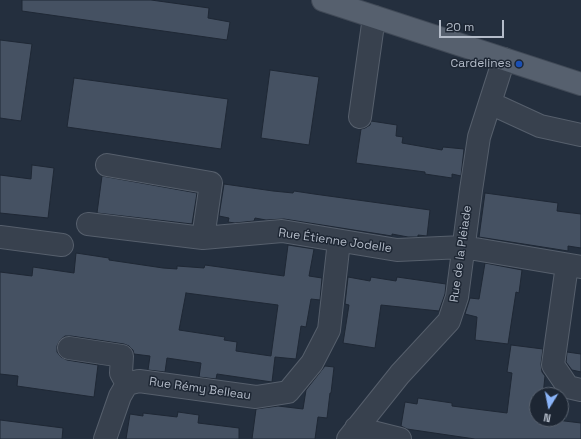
<!DOCTYPE html>
<html>
<head>
<meta charset="utf-8">
<style>
	body { margin:0 }
	#map { position:relative; width:581px; height:439px; overflow:hidden; background:#242f3e; font-family:"Space Grotesk",sans-serif }
	canvas { display:block }
	.north { position:absolute; left:529px; top:387px; width:40px; height:40px; box-sizing:border-box; background:#1d2633; border:1px solid #59626f; border-radius:50%; rotate:190deg; font-size:11px; font-weight:700; line-height:16px; text-align:center; color:#b4bcc9 }
	.north::after { content:''; display:block; margin:auto; width:14px; height:18px; background:#8ab4f8; clip-path:polygon(50% 0,100% 100%,50% 72%,0 100%) }
	.scale { position:absolute; left:439px; top:20px; width:65px; height:18px; box-sizing:border-box; border:2px solid #b4bcc9; border-top:0; padding-left:5px; font-size:12px; line-height:14px; white-space:nowrap; color:#b4bcc9; -webkit-text-stroke:3px #1d2633; paint-order:stroke }
</style>
</head>
<body>
<div id="map">
<canvas width="581" height="439"></canvas>
<div class="north">N</div>
<div class="scale">20 m</div>
</div>
<script>
const ctx = document.querySelector('canvas').getContext('2d');
ctx.lineJoin = 'round';
function fillPath(path, color) { ctx.fillStyle = color; ctx.fill(path, 'evenodd'); }
const shape = rows => new Path2D(rows.map(r => 'M' + r).join(''));
function trace(path, color, width, dash) { ctx.strokeStyle = color; ctx.lineWidth = width; ctx.lineCap = dash ? 'butt' : 'round'; ctx.setLineDash(dash || []); ctx.stroke(path); }
function write(font, color, halo, rows, align = 'center') {
  ctx.font = font + ' "Space Grotesk",sans-serif'; ctx.lineWidth = 3; ctx.setLineDash([]); ctx.textBaseline = 'middle'; ctx.strokeStyle = halo; ctx.fillStyle = color; for (const [text, x, y, turn = 0] of rows) {
    ctx.save(); ctx.translate(x, y); ctx.rotate((+turn || 0) * Math.PI / 180); ctx.textAlign = isNaN(turn) ? turn : align; if (halo) ctx.strokeText(text, 0, 0); ctx.fillText(text, 0, 0); ctx.restore();
  }
}
const building = shape([
	[22,0,151,0,209,8,208,18,230,22,227,40,22,11,22,0],
	[0,40,32,44,21,121,0,118,0,40],
	[270,70,319,77,309,145,261,138,270,70],
	[74,78,228,99,221,149,67,127,74,78],
	[371,121,397,125,396,136,403,137,402,143,442,150,443,147,464,149,461,176,452,174,452,178,425,174,425,172,356,163,361,129,365,128,370,125,371,121],
	[32,165,54,168,48,218,0,213,0,175,31,179,32,165],
	[102,176,197,193,192,224,97,213,102,176],
	[224,184,273,191,293,193,294,191,314,194,430,210,427,236,418,235,418,237,408,237,392,234,392,236,284,219,266,220,255,218,254,221,235,223,228,222,229,218,219,216,224,184],
	[485,193,558,203,557,211,581,214,581,248,568,246,568,251,479,237,485,193],
	[288,245,314,249,309,276,322,278,320,300,311,299,306,327,301,326,296,359,275,357,272,382,217,374,216,379,199,377,201,363,167,358,165,372,148,370,150,356,134,354,133,350,129,346,124,344,71,336,65,336,60,340,57,346,57,352,61,357,67,360,98,365,94,397,17,386,18,376,0,374,0,272,32,276,33,267,74,273,76,253,109,258,109,260,163,268,177,269,177,266,204,268,205,265,284,276,288,245],
	[186,293,278,305,271,356,236,351,237,342,224,340,225,337,179,330,186,293],
	[485,263,522,270,519,293,516,292,508,344,475,340,477,317,465,314,470,298,479,299,485,263],
	[348,277,370,281,371,277,396,281,397,277,446,284,445,294,439,311,381,305,375,348,343,343,349,305,345,304,348,277],
	[511,345,543,349,541,364,542,372,545,376,543,395,537,395,537,419,548,419,581,423,581,439,475,439,407,429,401,426,405,402,417,404,418,398,452,403,452,406,507,413,512,373,507,372,511,345],
	[567,352,581,354,581,372,572,370,566,362,567,352],
	[325,366,334,367,331,393,330,393,327,418,318,417,315,439,252,439,256,409,278,406,303,409,306,390,325,366],
	[178,412,199,415,198,423,239,428,239,439,126,439,130,414,143,416,143,413,177,417,178,412],
	[0,420,63,428,62,439,0,439,0,420]
]);
fillPath(building, '#455162');
trace(building, '#1f2835', 1);
const minor = shape([
	[490,103,540,126,581,135],
	[360,117,374,17],
	[107,165,211,183,203,238],
	[88,224,203,238,282,231,397,250,463,247,581,267],
	[0,237,62,245],
	[567,265,553,365,568,387,581,390],
	[69,348,122,356,121,373,127,384],
	[356,428,400,439],
	[105,439,120,396,127,384,139,381,256,397,288,392,312,363,329,330,339,241],
	[348,439,400,374,449,321,457,297,471,190,479,137,504,59]
]);
const major = shape([
	[323,0,581,84]
]);
trace(minor, '#565f6c', 24);
trace(major, '#414a57', 24);
trace(minor, '#38414e', 22);
trace(major, '#56606e', 22);
for (const [x, y, r, color] of [
	[519,64,4,"#1a4fb4"]
]) { const dot = new Path2D(); dot.arc(x, y, r, 0, 2 * Math.PI); ctx.fillStyle = color; ctx.fill(dot); trace(dot, '#1d2633', 1.5); }
write('12px', '#b4bcc9', '#1d2633', [
	["Cardelines",511,64]
], 'right');
write('12px', '#b4bcc9', '#1d2633', [
	["Rue Étienne Jodelle",335,241,8],
	["Rue de la Pléiade",461,254,-82],
	["Rue Rémy Belleau",200,389,8]
]);
</script>
</body>
</html>
